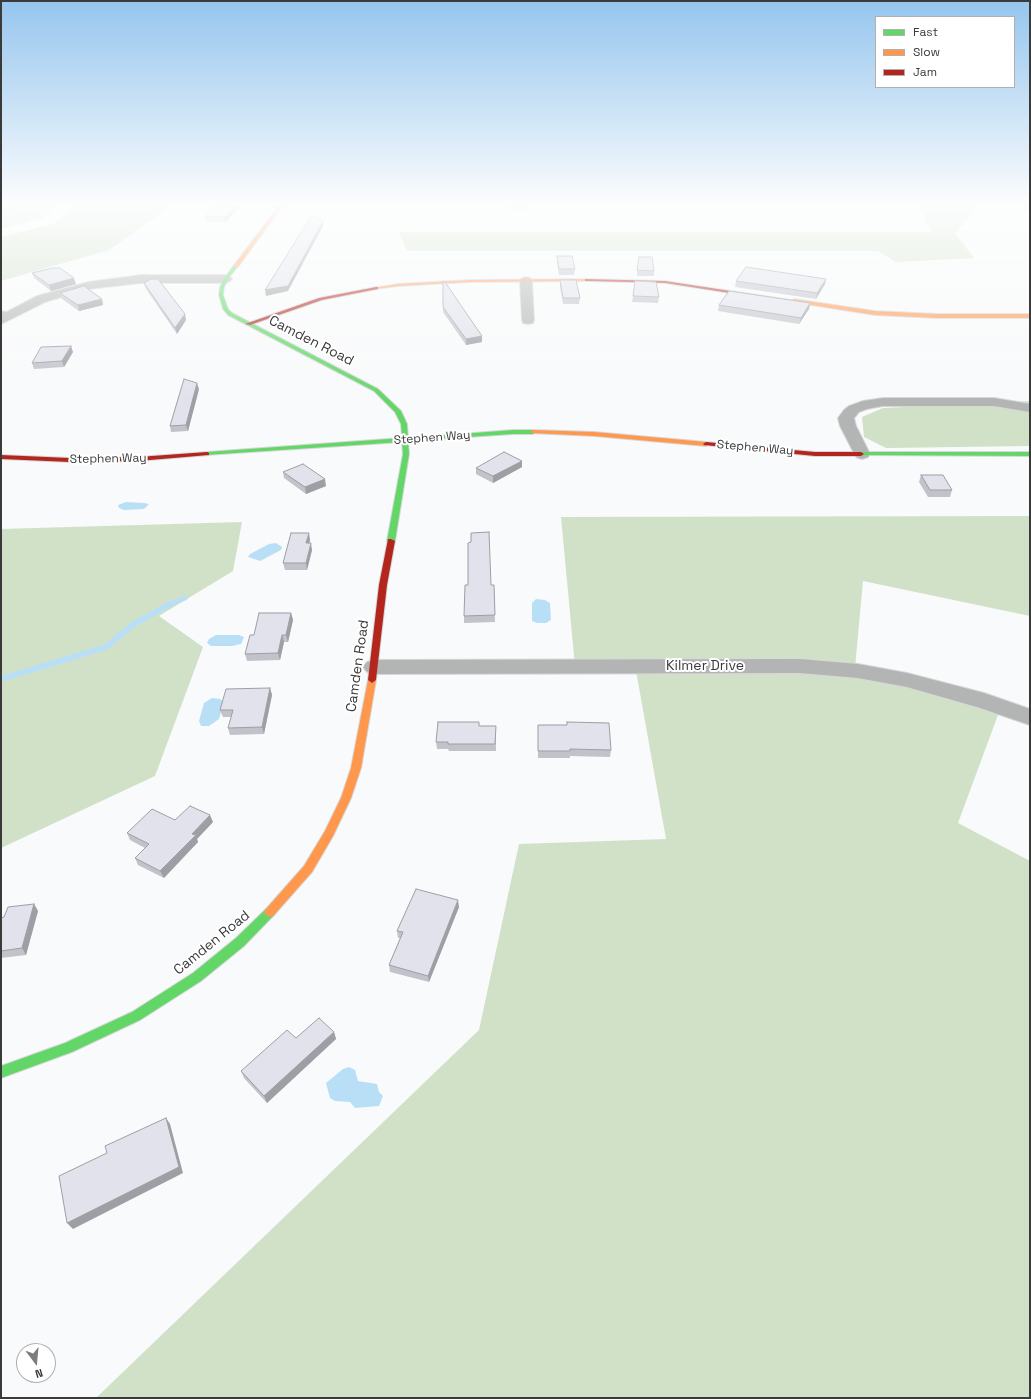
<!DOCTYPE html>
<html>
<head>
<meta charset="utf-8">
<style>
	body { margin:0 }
	#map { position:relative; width:1031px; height:1399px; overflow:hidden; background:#f9fafb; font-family:"Space Grotesk",sans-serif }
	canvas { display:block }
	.frame { position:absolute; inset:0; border:2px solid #3a3a3b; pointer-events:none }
	.legend { position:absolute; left:875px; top:16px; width:140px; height:72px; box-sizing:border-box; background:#fff; border:1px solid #b0b0b1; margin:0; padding:5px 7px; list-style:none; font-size:12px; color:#3a3a3b }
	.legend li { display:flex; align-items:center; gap:8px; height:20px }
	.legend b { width:20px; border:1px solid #b0b0b1 }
	.north { position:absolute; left:16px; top:1343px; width:40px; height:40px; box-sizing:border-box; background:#fff; border:1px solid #b0b0b1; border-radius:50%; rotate:164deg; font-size:11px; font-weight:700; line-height:16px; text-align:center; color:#3a3a3b }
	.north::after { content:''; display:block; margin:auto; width:14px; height:18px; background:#7d7d7e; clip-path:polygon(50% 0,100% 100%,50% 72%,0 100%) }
</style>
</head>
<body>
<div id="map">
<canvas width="1031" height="1399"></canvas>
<div class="frame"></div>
<ul class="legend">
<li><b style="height:5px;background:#63d668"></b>Fast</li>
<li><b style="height:5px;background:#ff974d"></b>Slow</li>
<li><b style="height:5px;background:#b3261e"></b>Jam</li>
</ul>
<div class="north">N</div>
</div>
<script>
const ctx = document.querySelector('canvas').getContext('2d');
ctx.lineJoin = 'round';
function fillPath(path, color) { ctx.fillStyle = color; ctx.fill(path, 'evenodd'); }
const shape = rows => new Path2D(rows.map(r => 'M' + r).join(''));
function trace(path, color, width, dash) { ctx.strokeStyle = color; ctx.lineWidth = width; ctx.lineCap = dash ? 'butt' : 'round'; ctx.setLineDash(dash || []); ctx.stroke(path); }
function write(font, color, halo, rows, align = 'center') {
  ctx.font = font + ' "Space Grotesk",sans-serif'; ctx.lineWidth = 4; ctx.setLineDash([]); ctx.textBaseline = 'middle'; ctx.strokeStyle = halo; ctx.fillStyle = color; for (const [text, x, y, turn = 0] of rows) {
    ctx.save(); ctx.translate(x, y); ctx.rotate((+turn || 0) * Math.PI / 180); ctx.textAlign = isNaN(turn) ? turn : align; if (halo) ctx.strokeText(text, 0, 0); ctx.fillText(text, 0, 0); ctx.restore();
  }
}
fillPath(shape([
	[1,204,60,204,43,218,1,229]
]), '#d5e3cc');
fillPath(shape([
	[72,204,174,204,109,250,1,281,1,237,54,224,70,209],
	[917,204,980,204,955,233,974,258,896,262,878,251,407,251,399,232,932,232],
	[1030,401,1030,446,886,448,864,437,862,417,883,408],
	[1030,516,1030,616,863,581,855,668,1002,704,958,823,1030,861,1030,1398,96,1398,479,1030,519,844,666,839,635,665,575,666,561,517],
	[242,522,233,571,159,616,203,647,155,776,1,848,1,529]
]), '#d0e1c7');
fillPath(shape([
	[126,502,144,503,149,504,144,509,124,510,119,508,118,505],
	[276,543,282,547,281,550,260,561,248,557,250,554,269,544],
	[536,599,545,600,550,603,551,620,546,623,537,623,532,621,532,603],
	[216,635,239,635,244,637,241,644,232,646,211,646,207,643,209,639],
	[212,698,220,699,224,702,219,719,209,726,201,726,199,721,204,703],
	[349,1067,355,1070,358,1081,377,1084,379,1092,383,1096,379,1106,355,1108,350,1102,335,1101,330,1098,326,1083,343,1069]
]), '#b9dff7');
trace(shape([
	[1,213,26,204]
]), '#b9dff7', 3);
trace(shape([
	[166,606,185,598]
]), '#b9dff7', 5);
trace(shape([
	[1,679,106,647,134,624,168,605]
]), '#b9dff7', 6);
const lane = shape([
	[1,311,11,313,12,314,9,316,1,315,1,311]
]);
const street = shape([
	[1020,204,1030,204,1030,211,1026,210,1020,204],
	[141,275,226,275,230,277,232,279,230,281,226,283,141,283,89,289,45,302,1,324,1,315,37,296,88,282,141,275],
	[526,277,530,278,532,281,534,320,533,323,528,324,523,323,522,320,520,281,522,278,526,277],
	[883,398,994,398,1030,404,1030,412,994,406,883,406,867,409,859,412,854,418,856,426,870,454,868,457,862,459,856,457,840,426,838,418,844,410,849,406,863,401,883,398],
	[800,659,858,664,907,673,984,693,1030,709,1030,725,977,707,907,687,858,678,800,673,374,674,367,672,363,667,367,662,374,660,800,659]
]);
const fast = shape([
	[234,265,238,266,228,279,224,287,223,295,228,309,232,313,378,389,401,411,407,424,408,438,513,430,533,430,536,432,533,434,513,434,408,441,409,454,395,541,391,543,387,541,403,454,402,442,205,455,205,453,207,452,402,438,401,424,395,412,374,391,228,315,223,309,219,295,220,287,224,279,234,265],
	[861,452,1030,452,1030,456,859,455,859,453,861,452],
	[270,907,274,909,276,912,274,915,244,946,201,981,140,1020,72,1052,1,1078,1,1066,65,1043,132,1012,193,973,236,938,266,909,270,907]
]);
const slow = shape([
	[280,204,284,204,238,267,234,267,234,265,280,204],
	[587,279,589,279,589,281,469,282,398,286,376,289,374,288,398,284,469,280,587,279],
	[794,299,875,311,937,314,1030,314,1030,318,937,318,875,315,792,302,791,301,794,299],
	[533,430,594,432,706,442,709,444,706,446,594,436,531,433,531,431,533,430],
	[372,677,376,680,361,768,351,798,333,836,312,872,274,915,270,917,266,915,264,912,266,909,304,866,325,831,341,798,351,768,368,680,372,677]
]);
const jam = shape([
	[585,279,665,281,797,301,794,303,665,283,587,281,585,281,585,279],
	[376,287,378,287,378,289,322,300,250,325,245,324,319,298,376,287],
	[706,442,815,452,861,452,864,454,861,456,815,456,704,445,703,444,706,442],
	[207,452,209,453,209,455,138,461,70,462,1,459,1,455,70,458,138,457,207,452],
	[388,539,391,539,395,541,387,585,376,680,372,683,368,680,379,585,388,539]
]);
trace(lane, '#d7d7d8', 2);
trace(street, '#d7d7d8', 2);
trace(fast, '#d7d7d8', 2);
trace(slow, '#d7d7d8', 2);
trace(jam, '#d7d7d8', 2);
fillPath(lane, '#b3b4b4');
fillPath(street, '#b3b4b4');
fillPath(fast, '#63d668');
fillPath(slow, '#ff974d');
fillPath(jam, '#b3261e');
fillPath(shape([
	[242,204,226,222,206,222,205,217],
	[509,204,525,204,525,210,509,210],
	[707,204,774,204,773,207,707,206],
	[809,204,905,204,904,205,895,205,894,207,819,207,810,206],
	[557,256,575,269,574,275,559,275,557,262],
	[637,270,654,271,654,276,637,276],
	[32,273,76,284,51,291,34,278],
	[560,280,580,298,579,304,563,304,560,286],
	[736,281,825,284,816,299,735,287],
	[144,283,186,320,177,334,146,289],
	[60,293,102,299,103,305,79,311,62,299],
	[633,296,659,297,658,303,632,302],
	[810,303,809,309,799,324,718,311,719,305],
	[443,307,482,336,482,342,466,345,443,312],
	[73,352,64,367,34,369,32,363],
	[199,389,188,431,171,432,170,426],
	[522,461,522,467,493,483,476,474,476,468],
	[283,472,326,486,306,494,284,478],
	[921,475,952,490,950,497,928,497,919,482],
	[310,540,309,543,312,550,307,570,285,570,283,563],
	[491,585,494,585,495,622,464,623,464,616],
	[291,613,293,620,288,642,284,642,280,660,247,661,245,654,254,635],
	[270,688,272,695,264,734,230,735,228,728,231,717,223,717,220,710],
	[538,725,611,750,610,757,570,756,570,758,538,758],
	[479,726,496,726,496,751,449,751,448,749,437,749,436,742],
	[175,820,213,822,197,839,198,842,164,878,138,865,135,858,145,848,130,840,127,833],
	[34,904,38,911,26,955,1,958,1,918,4,917],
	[459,907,429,982,390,972,389,965,400,938,398,938,397,931],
	[334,1032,336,1039,267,1103,244,1078,241,1071,296,1038]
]), '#c2c2ca');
fillPath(shape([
	[236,204,242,204,226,222,225,217],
	[323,221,323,226,288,291,266,296,265,290],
	[74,278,76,284,51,291,49,285],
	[826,279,825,284,816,299,817,293],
	[102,299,103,305,79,311,78,305],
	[810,303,809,309,799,324,801,318],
	[185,314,186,320,177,334,175,328],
	[482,336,482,342,466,345,466,339],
	[71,346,73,352,64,367,62,361],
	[197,383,199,389,188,431,186,425],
	[522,461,522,467,493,483,493,476],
	[325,479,326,486,306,494,305,487],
	[309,533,310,540,308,550,306,543],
	[311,543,312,550,307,570,306,563],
	[291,613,293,620,288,642,286,635],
	[282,635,284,642,280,660,278,653],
	[270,688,272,695,264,734,262,727],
	[210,815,213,822,197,839,198,842,164,878,160,871,192,834],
	[458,900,459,907,429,982,428,976],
	[34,904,38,911,26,955,22,948],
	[334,1032,336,1039,267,1103,264,1096],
	[166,1118,170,1124,183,1173,73,1229,67,1223]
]), '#9e9ea4');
const building = shape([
	[214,204,236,204,225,217,205,217,214,204],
	[509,204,525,204,525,205,509,205,509,204],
	[312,215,323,221,288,286,265,290,312,215],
	[557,256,572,256,575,269,559,269,557,256],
	[639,257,652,257,654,271,637,270,639,257],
	[746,267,826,279,817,293,736,281,746,267],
	[53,268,60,268,74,278,49,285,32,273,53,268],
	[151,279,158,279,185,314,175,328,144,283,151,279],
	[560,280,576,280,580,298,563,298,560,280],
	[635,281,656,282,659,297,633,296,635,281],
	[443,282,445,282,482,336,466,339,443,307,443,282],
	[84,286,102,299,78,305,60,293,84,286],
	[729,291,810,303,801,318,719,305,729,291],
	[71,346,62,361,32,363,41,347,71,346],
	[184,379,197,383,186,425,170,426,184,379],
	[504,452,522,461,493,476,476,468,504,452],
	[303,464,325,479,305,487,283,472,303,464],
	[921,475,943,475,952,490,930,490,921,475],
	[489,532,491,585,494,585,495,615,464,616,465,585,468,585,468,543,471,542,471,533,489,532],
	[291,533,309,533,306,543,311,543,306,563,283,563,291,533],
	[259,613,291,613,286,635,282,635,278,653,245,654,250,635,254,635,259,613],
	[270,688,262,727,228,728,233,710,220,710,226,689,270,688],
	[438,722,479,722,479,726,496,726,495,744,448,744,448,742,436,742,438,722],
	[567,722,609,723,611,750,570,749,570,751,538,751,538,725,567,725,567,722],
	[190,806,210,815,192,834,196,835,160,871,135,858,149,844,127,833,152,809,175,820,190,806],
	[416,889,458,900,428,976,389,965,403,932,397,931,416,889],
	[34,904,22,948,1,951,1,918,4,917,8,907,34,904],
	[319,1018,334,1032,264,1096,241,1071,287,1030,296,1038,319,1018],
	[166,1118,179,1167,67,1223,59,1176,107,1153,105,1146,166,1118]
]);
fillPath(building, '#e1e2eb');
trace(building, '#9e9ea4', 1);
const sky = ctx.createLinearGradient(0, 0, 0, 400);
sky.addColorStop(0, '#95c5ee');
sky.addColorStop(0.51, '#fcfdfd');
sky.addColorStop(1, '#fcfdfd00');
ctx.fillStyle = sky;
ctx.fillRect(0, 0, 1031, 400);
write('12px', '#3a3a3b', '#fff', [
	["Stephen Way",432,438,-4],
	["Stephen Way",755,448,5],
	["Stephen Way",108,459,-1]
]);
write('14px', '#3a3a3b', '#fff', [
	["Camden Road",311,341,27],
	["Camden Road",358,666,-82],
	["Kilmer Drive",705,666],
	["Camden Road",212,943,-39]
]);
</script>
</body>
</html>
